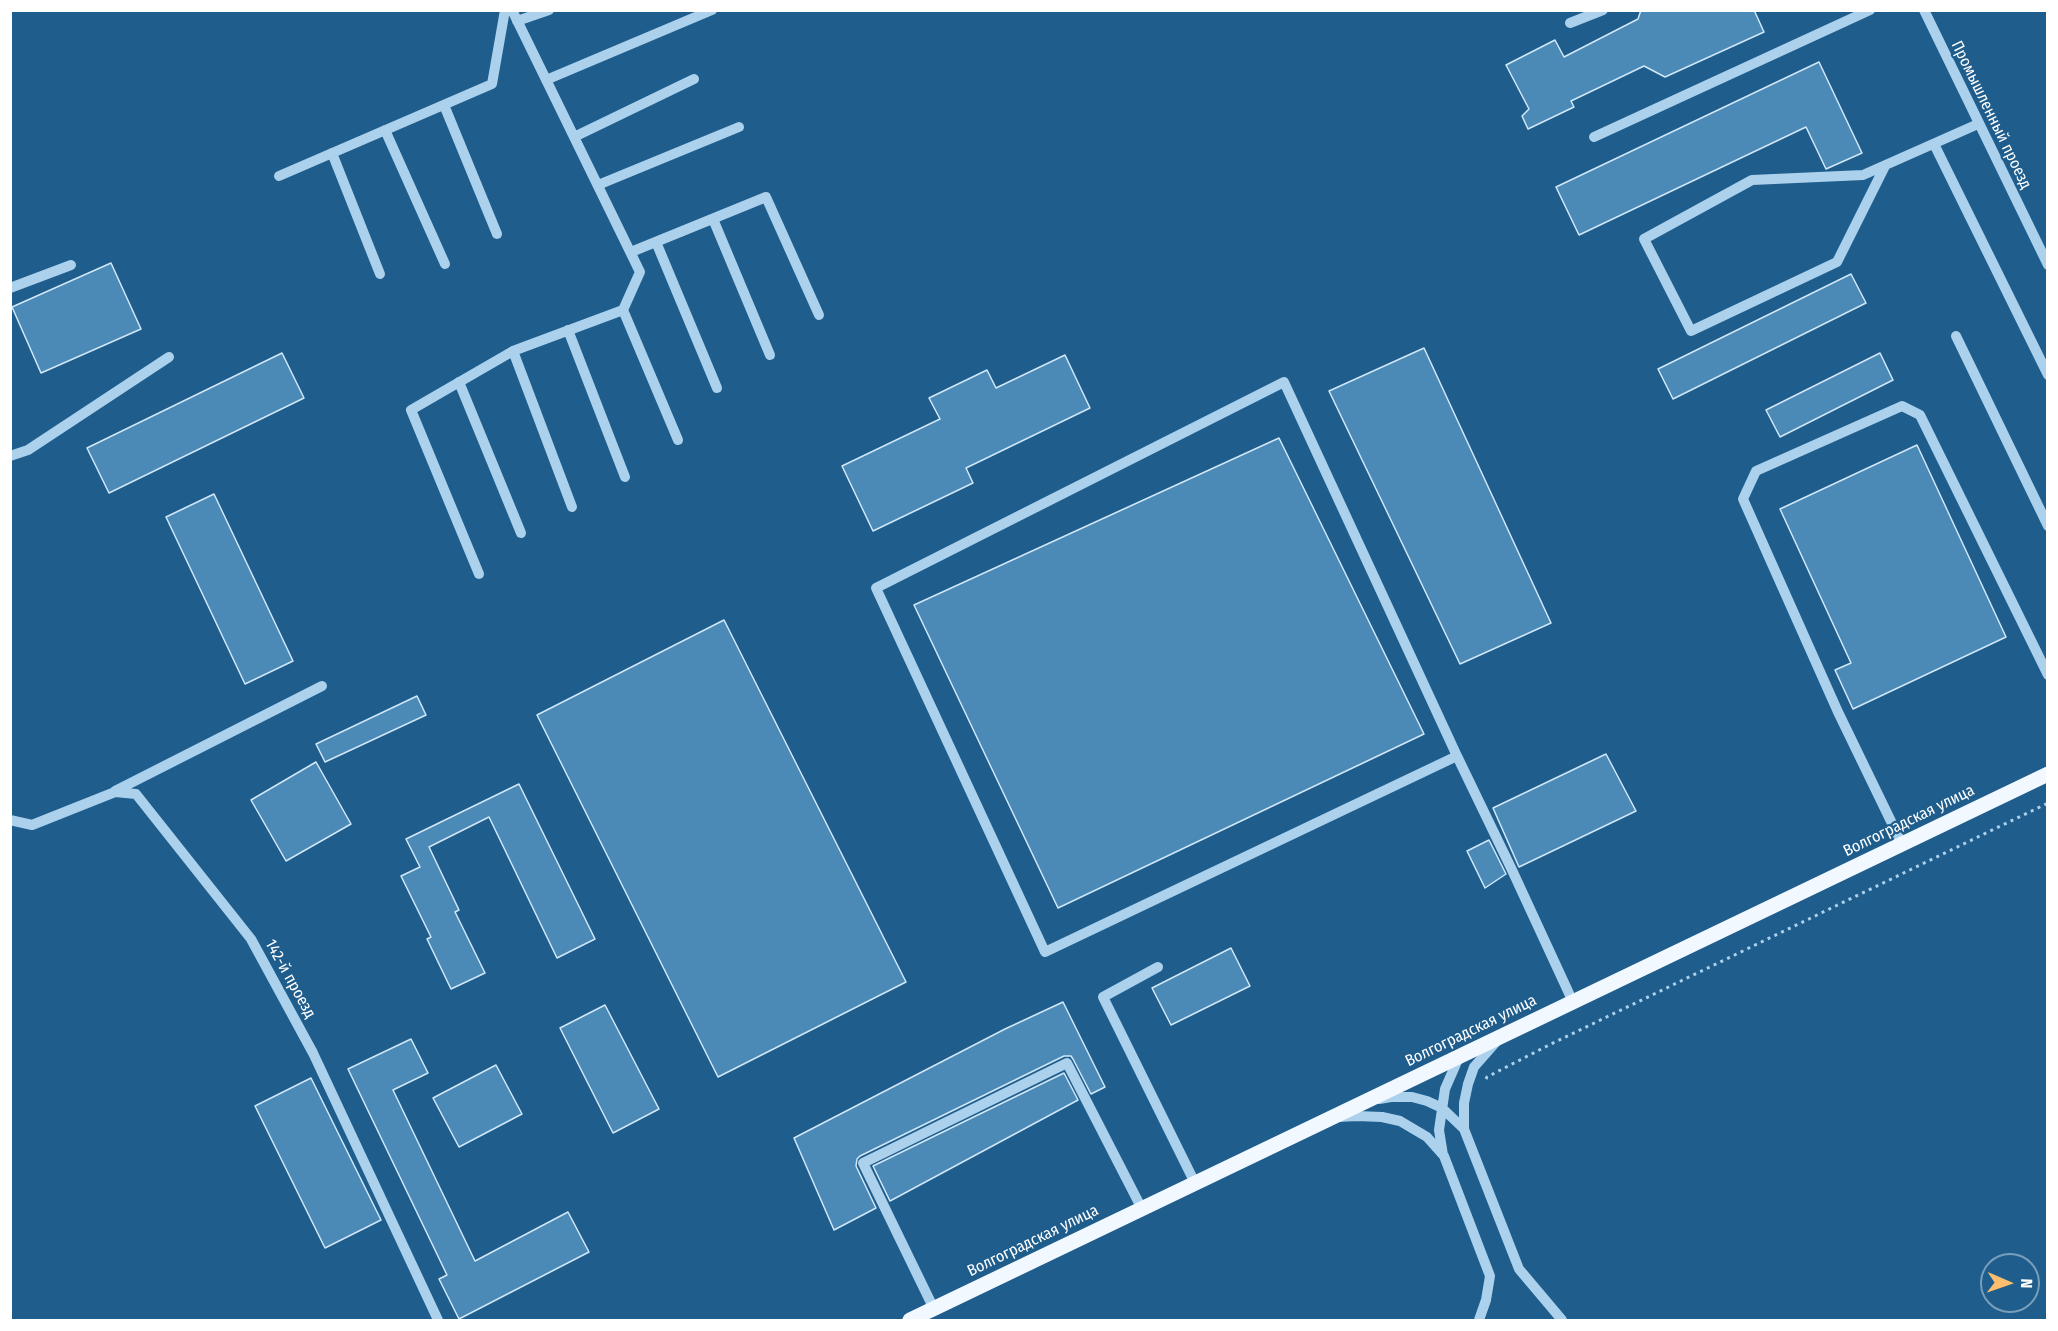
<!DOCTYPE html>
<html>
<head>
<meta charset="utf-8">
<style>
	body { margin:0 }
	#map { position:relative; width:2058px; height:1331px; overflow:hidden; background:#1f5d8c; font-family:"Fira Sans Condensed",sans-serif }
	canvas { display:block }
	.frame { position:absolute; inset:0; border:12px solid #fff; pointer-events:none }
	.north { position:absolute; left:1980px; top:1253px; width:60px; height:60px; box-sizing:border-box; background:#1f5d8c; border:2px solid #799eba; border-radius:50%; rotate:92deg; font-size:16px; font-weight:700; line-height:24px; text-align:center; color:#fff }
	.north::after { content:''; display:block; margin:auto; width:21px; height:27px; background:#fabe6c; clip-path:polygon(50% 0,100% 100%,50% 72%,0 100%) }
</style>
</head>
<body>
<div id="map">
<canvas width="2058" height="1331"></canvas>
<div class="frame"></div>
<div class="north">N</div>
</div>
<script>
const ctx = document.querySelector('canvas').getContext('2d');
ctx.lineJoin = 'round';
function fillPath(path, color) { ctx.fillStyle = color; ctx.fill(path, 'evenodd'); }
const shape = rows => new Path2D(rows.map(r => 'M' + r).join(''));
function trace(path, color, width, dash) { ctx.strokeStyle = color; ctx.lineWidth = width; ctx.lineCap = dash ? 'butt' : 'round'; ctx.setLineDash(dash || []); ctx.stroke(path); }
function write(font, color, halo, rows, align = 'center') {
  ctx.font = font + ' "Fira Sans Condensed",sans-serif'; ctx.lineWidth = 4.5; ctx.setLineDash([]); ctx.textBaseline = 'middle'; ctx.strokeStyle = halo; ctx.fillStyle = color; for (const [text, x, y, turn = 0] of rows) {
    ctx.save(); ctx.translate(x, y); ctx.rotate((+turn || 0) * Math.PI / 180); ctx.textAlign = isNaN(turn) ? turn : align; if (halo) ctx.strokeText(text, 0, 0); ctx.fillText(text, 0, 0); ctx.restore();
  }
}
const building = shape([
	[1641,10,1754,10,1764,32,1665,77,1644,66,1571,101,1574,107,1528,129,1522,116,1529,109,1506,65,1555,40,1564,57,1638,19,1641,10],
	[1819,62,1862,153,1826,169,1806,127,1579,235,1556,187,1819,62],
	[111,263,141,329,41,373,12,307,111,263],
	[1851,274,1866,303,1673,399,1658,369,1851,274],
	[1424,348,1551,623,1460,664,1329,391,1424,348],
	[282,353,304,398,109,493,87,448,282,353],
	[1880,353,1893,380,1780,437,1766,410,1880,353],
	[1065,355,1090,408,966,468,973,483,873,531,842,466,940,419,929,398,987,370,996,388,1065,355],
	[1279,438,1424,734,1058,908,914,605,1279,438],
	[1917,445,2006,637,1853,709,1835,670,1851,663,1780,509,1917,445],
	[214,494,293,661,245,684,166,517,214,494],
	[724,620,906,982,718,1077,537,715,724,620],
	[417,696,426,715,325,762,316,744,417,696],
	[1606,754,1636,811,1519,867,1493,808,1606,754],
	[316,762,351,824,286,861,251,800,316,762],
	[519,784,595,939,557,958,489,817,429,847,459,910,455,912,485,973,451,989,427,939,431,937,401,876,420,867,406,839,519,784],
	[1489,840,1506,874,1485,888,1467,851,1489,840],
	[1231,948,1250,986,1171,1025,1152,988,1231,948],
	[1063,1002,1105,1087,1091,1094,1073,1059,1071,1056,1064,1056,860,1156,857,1159,856,1166,876,1208,834,1230,794,1138,1005,1029,1063,1002],
	[605,1005,659,1109,613,1133,560,1028,605,1005],
	[411,1039,428,1073,393,1090,475,1261,568,1212,589,1252,459,1319,439,1279,447,1275,348,1069,411,1039],
	[496,1065,522,1114,459,1147,433,1098,496,1065],
	[1064,1073,1078,1100,890,1201,873,1166,1064,1073],
	[311,1078,381,1220,325,1248,255,1106,311,1078]
]);
fillPath(building, '#4b89b6');
trace(building, '#d1e8f9', 1.5);
trace(shape([
	[1486,1079,1487,1077,1551,1044,2048,803]
]), '#acd1ec', 3, [3, 4.5]);
trace(shape([
	[1924,10,2048,265],
	[517,21,549,10],
	[1570,23,1603,10],
	[546,80,712,10],
	[444,105,497,234],
	[385,130,445,264],
	[574,137,694,79],
	[1594,137,1870,10],
	[1934,144,2048,375],
	[332,153,380,274],
	[1885,166,1837,262,1691,331,1644,239,1752,180,1863,175,1978,124],
	[279,176,492,84,505,10],
	[598,185,739,127],
	[713,219,770,355],
	[656,242,717,388],
	[631,252,766,197,819,315],
	[10,288,71,265],
	[623,310,678,440],
	[568,330,625,477],
	[1956,336,2048,526],
	[513,351,572,507],
	[459,382,521,533],
	[10,456,28,450,169,357],
	[479,574,411,410,513,351,623,310,640,272,512,10],
	[1457,756,1284,382,876,588,1045,952,1457,756,1512,870,1573,1002],
	[115,791,322,686],
	[10,820,32,825,115,792,136,794,251,939,313,1053,438,1320],
	[1902,844,1838,712,1743,499,1756,471,1902,406,1920,415,2048,675],
	[1158,967,1103,997,1195,1183],
	[1496,1042,1474,1067,1468,1084,1464,1103,1464,1129,1519,1269,1562,1320],
	[1379,1099,1391,1097,1412,1097,1427,1101,1442,1108,1464,1129],
	[1338,1117,1357,1116,1382,1117,1400,1121,1427,1137,1444,1156,1490,1276,1486,1300,1479,1320],
	[1443,1155,1439,1130,1445,1089,1459,1057],
	[934,1309,863,1163,1067,1063,1142,1209]
]), '#acd1ec', 10);
trace(shape([
	[910,1320,2048,774]
]), '#f2f8ff', 15);
write('16px', '#fff', '#1f5d8c', [
	["Промышленный проезд",1991,115,64],
	["Волгоградская улица",1909,821,-26],
	["142-й проезд",290,979,61],
	["Волгоградская улица",1471,1031,-26],
	["Волгоградская улица",1033,1241,-26]
]);
</script>
</body>
</html>
